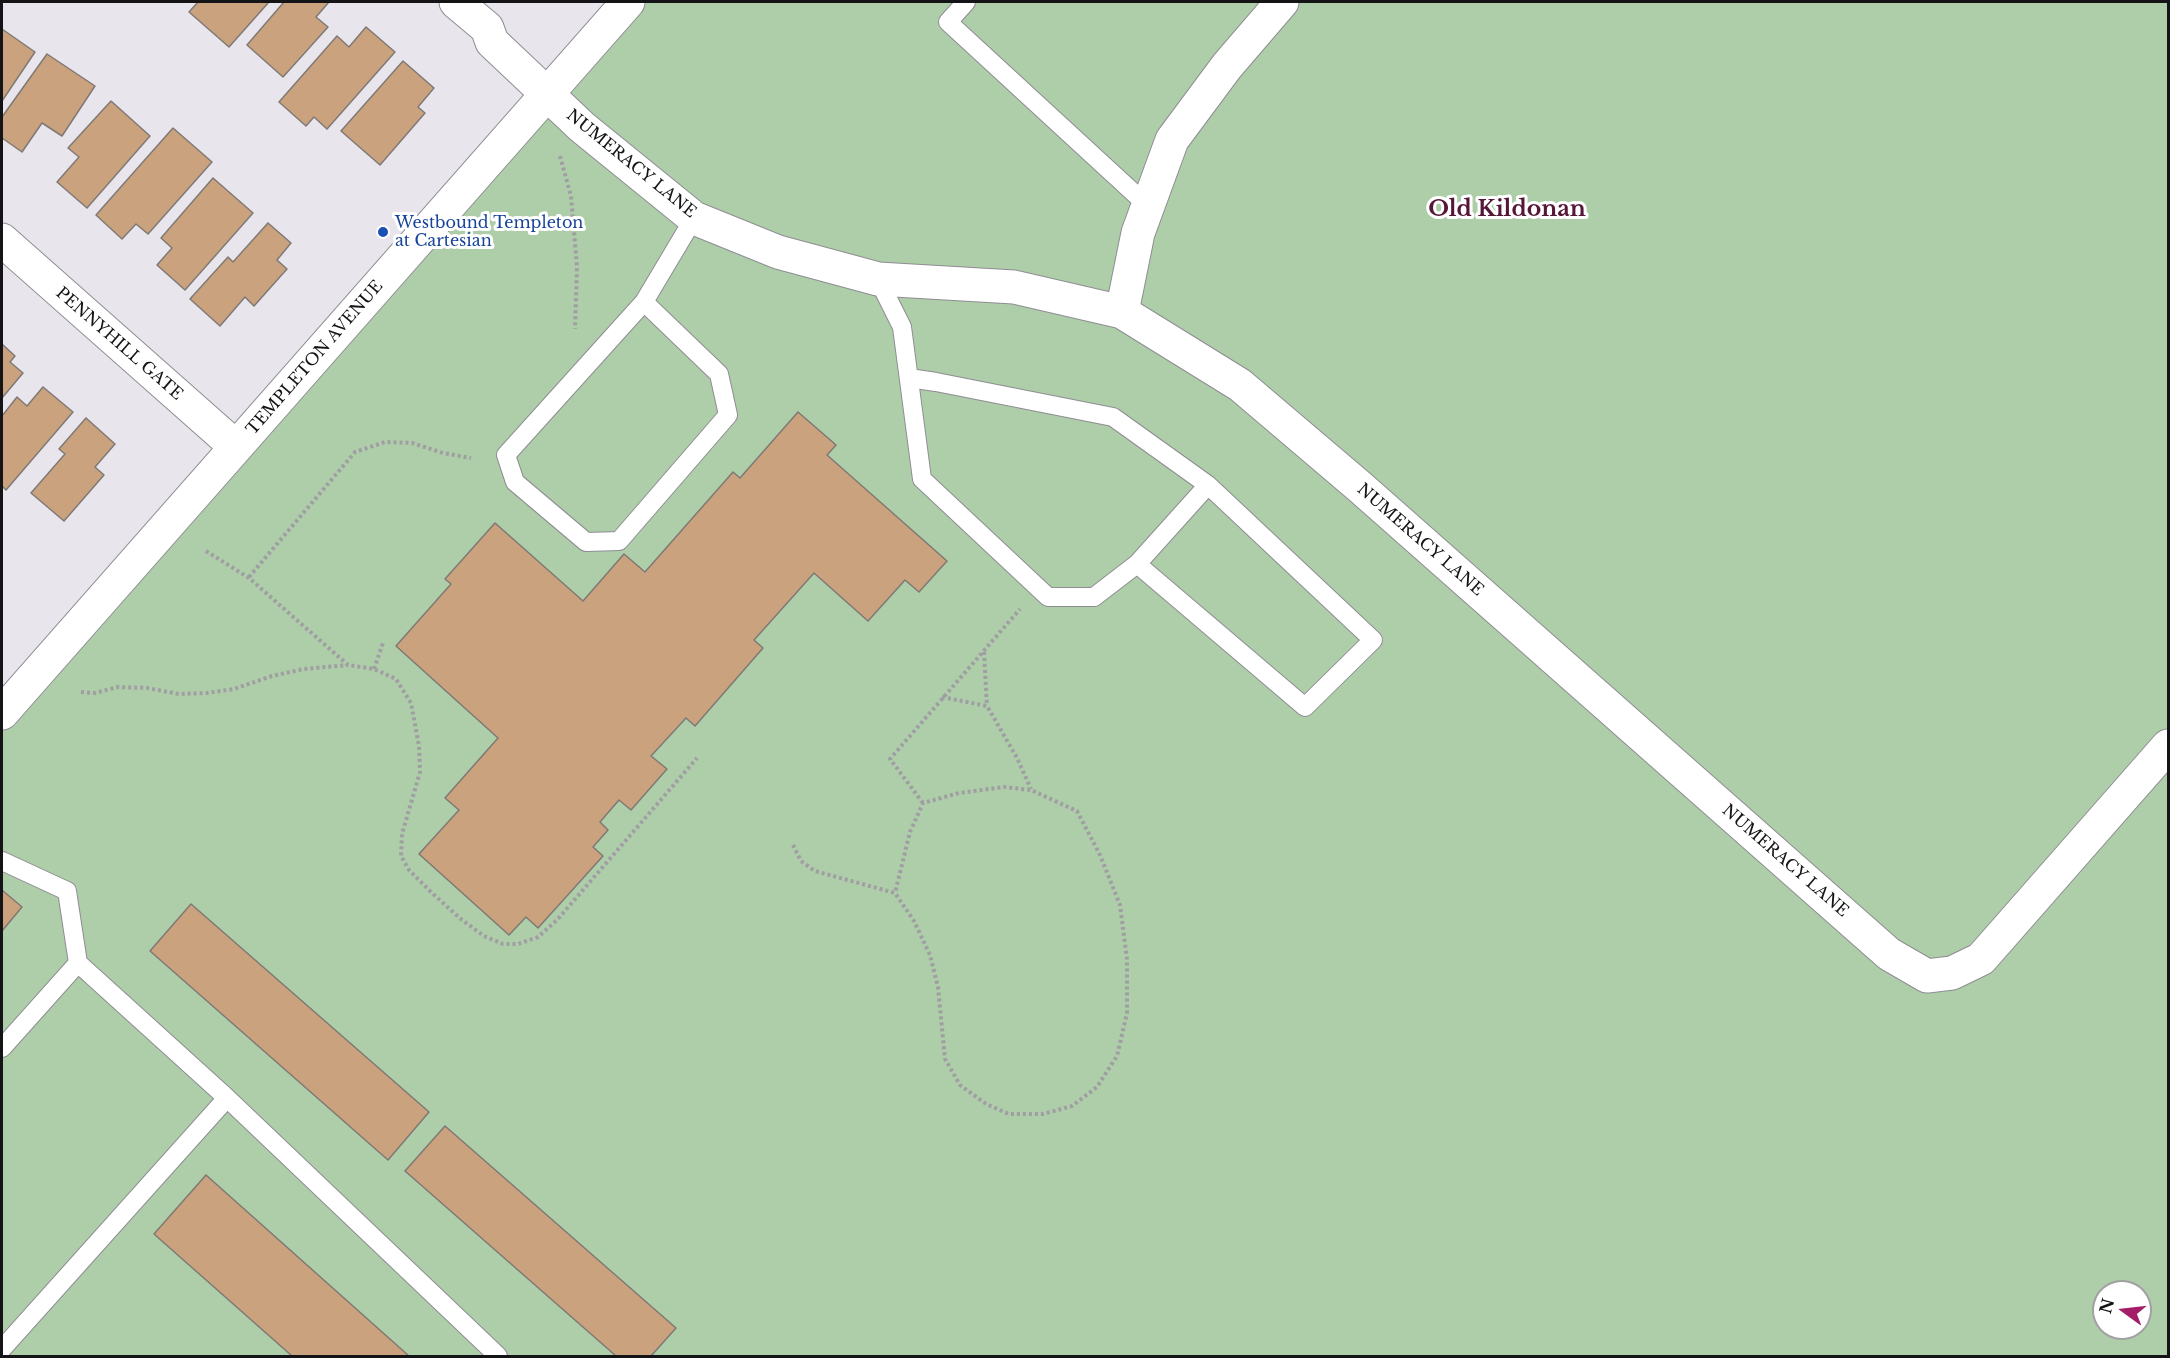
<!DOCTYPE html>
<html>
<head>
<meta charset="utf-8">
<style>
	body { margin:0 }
	#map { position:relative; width:2170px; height:1358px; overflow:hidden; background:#e8e5ec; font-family:"Libre Baskerville",serif }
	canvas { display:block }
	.frame { position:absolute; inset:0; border:3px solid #141315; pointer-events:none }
	.north { position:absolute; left:2092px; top:1280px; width:60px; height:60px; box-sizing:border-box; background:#fff; border:2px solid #a1a1a1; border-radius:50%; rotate:285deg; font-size:16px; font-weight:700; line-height:24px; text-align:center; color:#141315 }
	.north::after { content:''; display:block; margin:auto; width:21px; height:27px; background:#a31d68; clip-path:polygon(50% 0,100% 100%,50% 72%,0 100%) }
</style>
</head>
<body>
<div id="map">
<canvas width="2170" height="1358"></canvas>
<div class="frame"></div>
<div class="north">N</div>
</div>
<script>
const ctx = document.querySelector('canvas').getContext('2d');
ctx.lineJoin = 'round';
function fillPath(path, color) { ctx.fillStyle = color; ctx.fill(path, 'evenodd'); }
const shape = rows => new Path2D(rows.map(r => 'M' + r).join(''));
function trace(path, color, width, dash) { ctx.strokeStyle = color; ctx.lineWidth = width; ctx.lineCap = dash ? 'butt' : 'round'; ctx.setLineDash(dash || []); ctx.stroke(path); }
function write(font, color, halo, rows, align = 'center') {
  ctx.font = font + ' "Libre Baskerville",serif'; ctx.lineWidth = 6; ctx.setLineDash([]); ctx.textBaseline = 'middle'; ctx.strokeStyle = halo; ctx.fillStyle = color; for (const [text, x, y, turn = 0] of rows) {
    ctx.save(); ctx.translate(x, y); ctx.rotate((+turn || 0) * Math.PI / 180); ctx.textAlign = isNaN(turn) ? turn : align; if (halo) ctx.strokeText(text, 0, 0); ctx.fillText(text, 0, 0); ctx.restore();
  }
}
fillPath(shape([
	[628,2,2168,2,2168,1356,2,1356,2,712],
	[2104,1292,2140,1292,2140,1328,2104,1328]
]), '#aecda9');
const building = shape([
	[198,2,269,2,229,47,189,12,198,2],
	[284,2,329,2,316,17,328,27,283,77,247,45,284,2],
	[366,27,395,52,327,129,314,117,306,126,279,102,337,36,349,47,366,27],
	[2,29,35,52,2,101,2,29],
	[47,54,95,86,62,136,42,123,22,152,2,138,2,117,47,54],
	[403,61,434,88,418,107,425,113,380,165,341,131,403,61],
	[111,101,150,136,87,208,57,182,79,157,68,148,111,101],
	[173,128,212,162,148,234,136,224,122,239,96,215,173,128],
	[213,178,253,213,185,290,157,265,172,248,161,238,213,178],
	[268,223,291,243,277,260,287,269,254,306,245,297,220,326,190,299,228,257,233,262,268,223],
	[2,344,15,356,10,362,23,373,2,398,2,344],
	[43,387,73,412,6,490,2,486,2,416,17,397,27,406,43,387],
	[798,412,836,445,827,455,947,561,919,592,905,580,868,621,814,573,754,640,763,648,695,726,686,718,651,756,667,769,631,810,619,800,600,822,608,830,593,847,603,856,538,928,526,917,509,935,419,854,459,810,445,798,498,738,396,646,451,584,445,579,495,523,583,601,624,554,645,572,733,472,740,478,798,412],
	[86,418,115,444,95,467,104,475,64,521,31,493,65,454,59,449,86,418],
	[2,890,22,907,2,931,2,890],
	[191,904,429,1112,388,1160,150,951,191,904],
	[445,1126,676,1328,651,1356,616,1356,405,1171,445,1126],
	[206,1175,409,1356,292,1356,154,1234,206,1175]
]);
fillPath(building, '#cba27e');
trace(building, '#7f7975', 1.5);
const service = shape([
	[966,2,948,22,1148,206],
	[878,279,902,327,922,479,1048,597,1094,597,1137,564,1305,707,1373,640,1208,485,1113,417,936,382,909,378],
	[644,302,719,374,728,415,619,541,586,542,515,482,506,455,644,302,694,218],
	[1137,564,1208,485],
	[2,861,67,891,78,963,227,1098,498,1356],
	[2,1048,78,963],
	[2,1349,227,1098]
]);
const minor = shape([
	[456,2,487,28,492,42,582,127,694,218,778,252,878,279,1014,287,1122,312,1240,385,1360,487,1889,954,1927,976,1952,973,1981,959,2168,746],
	[2,240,236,447],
	[1122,312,1138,233,1172,140,1227,66,1282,2]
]);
const tertiary = shape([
	[2,713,628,2]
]);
trace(service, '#8f8d93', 20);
trace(minor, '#8f8d93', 35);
trace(tertiary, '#8f8d93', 35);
trace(shape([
	[560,156,571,196,577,267,575,329],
	[206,551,249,578,348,665,374,669,396,679,411,703,419,746,420,772,402,834,401,856,409,870,432,893,462,920,484,936,503,944,518,944,538,937,557,920,697,758],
	[249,577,355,452,385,442,412,443,443,453,471,458],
	[984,652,987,706],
	[374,669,383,643],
	[81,692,95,693,118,687,147,688,179,694,207,693,234,689,272,676,304,669,348,665],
	[942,697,987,706,1017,758,1031,789],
	[923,803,890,759,1020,609],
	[793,845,801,861,815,871,895,893,914,921,930,955,938,987,945,1059,960,1085,986,1104,1009,1114,1043,1114,1072,1106,1097,1087,1117,1056,1127,1013,1127,959,1120,905,1100,855,1077,811,1031,790,1004,787,959,793,923,803,910,832,895,893]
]), '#a09ea3', 4, [3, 3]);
trace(service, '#fff', 18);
trace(minor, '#fff', 33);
trace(tertiary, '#fff', 33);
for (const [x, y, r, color] of [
	[383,232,6,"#1a4fb4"]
]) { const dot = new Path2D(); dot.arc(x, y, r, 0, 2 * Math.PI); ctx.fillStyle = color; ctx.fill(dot); trace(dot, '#fff', 2); }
write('16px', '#141315', '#fff', [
	["NUMERACY LANE",631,164,39],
	["PENNYHILL GATE",119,344,41],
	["TEMPLETON AVENUE",315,358,-49],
	["NUMERACY LANE",1420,540,41],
	["NUMERACY LANE",1785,861,41]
]);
write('16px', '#164399', '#fff', [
	["Westbound Templeton",395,223],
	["at Cartesian",395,241]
], 'left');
write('bold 22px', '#561637', '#fff', [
	["Old Kildonan",1507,210]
]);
</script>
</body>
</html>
